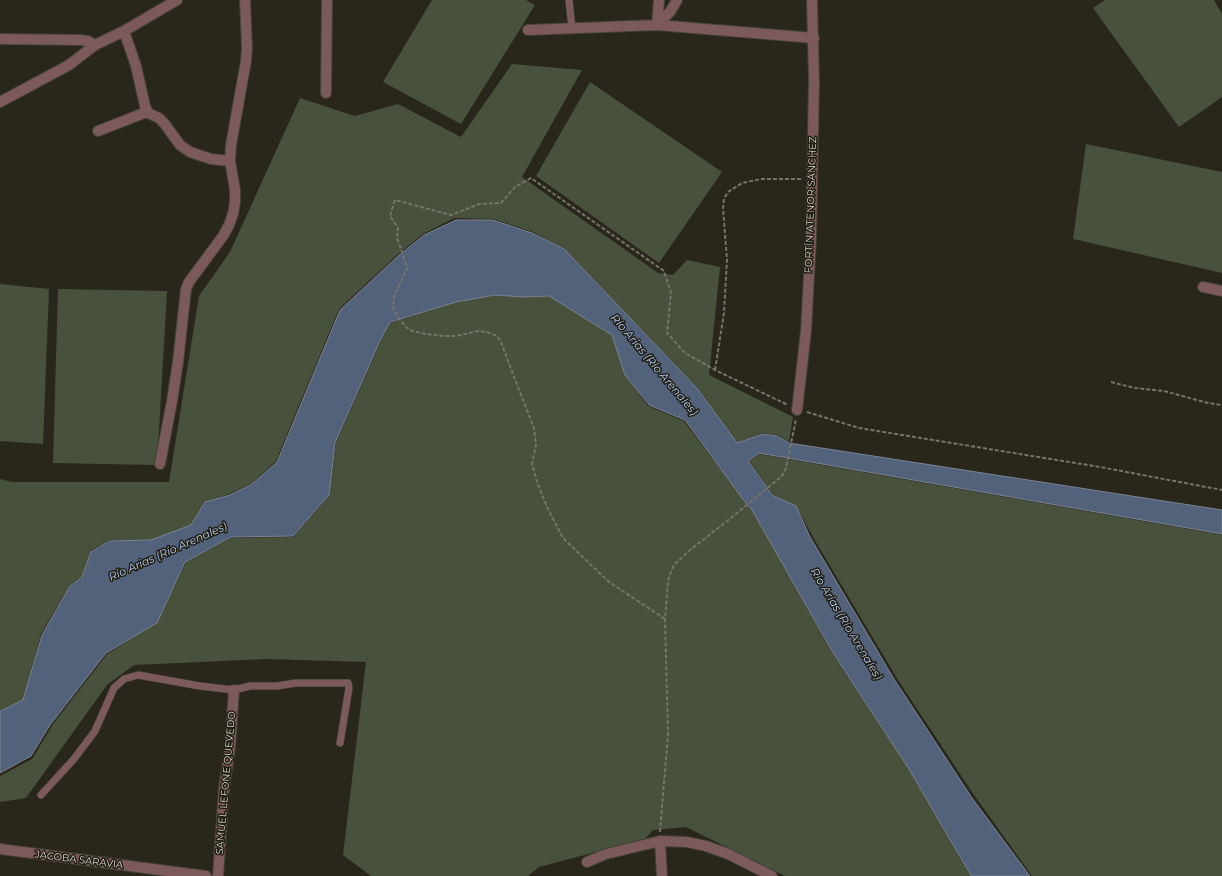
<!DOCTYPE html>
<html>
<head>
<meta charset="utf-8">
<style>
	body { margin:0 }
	canvas { display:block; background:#29261c }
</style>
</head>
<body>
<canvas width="1222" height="876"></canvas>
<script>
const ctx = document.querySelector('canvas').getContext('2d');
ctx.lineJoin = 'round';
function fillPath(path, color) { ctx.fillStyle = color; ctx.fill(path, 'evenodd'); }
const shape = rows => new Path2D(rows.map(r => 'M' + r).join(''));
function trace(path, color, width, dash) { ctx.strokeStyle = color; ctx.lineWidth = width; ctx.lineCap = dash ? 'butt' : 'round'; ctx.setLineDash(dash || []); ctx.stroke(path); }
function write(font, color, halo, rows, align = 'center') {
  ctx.font = font + ' Montserrat,sans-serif'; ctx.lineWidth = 3; ctx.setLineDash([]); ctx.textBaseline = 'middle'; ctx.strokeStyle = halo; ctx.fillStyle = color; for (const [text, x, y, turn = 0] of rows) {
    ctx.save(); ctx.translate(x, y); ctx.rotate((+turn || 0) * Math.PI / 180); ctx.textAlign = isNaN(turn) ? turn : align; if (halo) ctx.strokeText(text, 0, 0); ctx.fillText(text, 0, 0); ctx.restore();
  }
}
fillPath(shape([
	[432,0,526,0,535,5,461,124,383,82],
	[1105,0,1214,0,1222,14,1222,97,1179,127,1093,8],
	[512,64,582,70,522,177,658,273,673,275,687,260,720,267,709,375,793,417,789,442,777,435,763,433,737,443,698,388,564,249,533,232,494,219,454,218,423,234,397,255,339,309,276,461,252,483,229,494,204,502,191,525,151,540,109,540,91,551,82,576,70,585,41,634,23,700,0,710,0,479,12,482,169,482,199,296,230,252,300,98,355,116,398,104,461,137],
	[590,82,722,172,659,263,536,176],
	[1086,144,1222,172,1222,273,1073,239],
	[0,284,49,289,43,444,0,441],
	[58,289,167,291,157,465,53,463],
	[496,295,522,297,549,296,612,335,625,375,648,406,684,421,742,498,752,510,832,653,909,769,970,876,785,876,686,827,653,830,645,839,539,867,528,876,371,876,343,855,366,662,266,659,134,665,107,685,26,798,0,802,0,776,32,759,53,724,107,654,157,623,186,562,231,538,293,537,329,496,336,443,381,341,390,323,456,302],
	[759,454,1222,535,1222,876,1032,876,974,795,898,680,814,539,796,506,772,494,749,461]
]), '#48513b');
const water = shape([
	[456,220,493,220,532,233,564,249,697,388,737,443,763,434,777,436,789,443,1222,510,1222,534,759,453,748,461,772,495,796,506,810,537,894,679,972,798,1030,876,971,876,909,769,833,653,752,510,742,498,685,420,649,405,625,375,612,335,549,296,523,297,495,295,456,302,390,322,380,341,335,443,329,495,293,536,231,537,185,562,157,623,106,653,50,725,31,756,0,773,0,711,23,700,42,635,70,586,82,577,91,552,109,541,151,540,191,525,205,502,230,495,252,484,277,462,340,310,398,256,424,235,456,220]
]);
fillPath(water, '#53627b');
trace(water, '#7b8494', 1);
const lane = shape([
	[569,0,572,28],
	[41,795,74,759,95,731,114,688,124,679,138,675,200,686,234,690,250,686,277,686,296,683,348,683,349,688,340,743]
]);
const street = shape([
	[659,0,657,25,814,38],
	[528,30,657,25,670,12,677,0],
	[124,31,136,66,145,106,148,113],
	[0,39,81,40,88,41,95,45],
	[326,93,327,0],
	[0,102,69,65,95,45,124,31,177,0],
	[98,131,144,113,148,113,159,118,164,123,180,145,190,152,211,159,230,161],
	[1203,287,1222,291],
	[797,410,806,331,811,238,814,81,812,0],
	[160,464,172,401,178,362,186,289,189,282,223,236,229,225,233,214,235,202,235,190,230,161,231,145,246,61,247,48,245,0],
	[660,841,662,876],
	[0,849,206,876],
	[587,862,606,854,660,841,687,842,706,846,728,854,772,876],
	[218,876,224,789,230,747,234,690]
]);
trace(lane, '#454238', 8);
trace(street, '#454238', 12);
trace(shape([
	[715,370,724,313,727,260,723,208,724,199,728,192,742,183,762,179,803,179],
	[1111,382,1135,388,1164,391,1208,403,1222,405],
	[807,412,859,428,1100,467,1222,490],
	[665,619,609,582,563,538,548,509,538,485,532,464,536,445,534,428,516,382,501,342,497,336,487,332,478,331,456,336,443,336,426,334,409,330,399,319,393,307,394,297,407,268,400,246,397,239,398,228,390,216,395,200,451,215,479,204,501,203,515,187,531,178,664,271,671,293,667,333,685,353,715,370,788,405],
	[660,832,668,734,665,619,668,581,670,574,674,565,690,550,731,518,782,476,786,468,796,419]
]), '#76746b', 2, [4, 2]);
trace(lane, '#7c595b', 7);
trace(street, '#7c595b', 10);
write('10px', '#d7d5ce', '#201d12', [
	["FORTÍN ATENOR SÁNCHEZ",811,205,-88],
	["SAMUEL LEFONE QUEVEDO",226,783,-85],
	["JACOBA SARAVIA",79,860,7]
]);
write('italic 11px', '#bad1f7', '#201d12', [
	["Río Arias (Río Arenales)",654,365,50],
	["Río Arias (Río Arenales)",168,552,-24],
	["Río Arias (Río Arenales)",846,624,59]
]);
</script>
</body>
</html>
